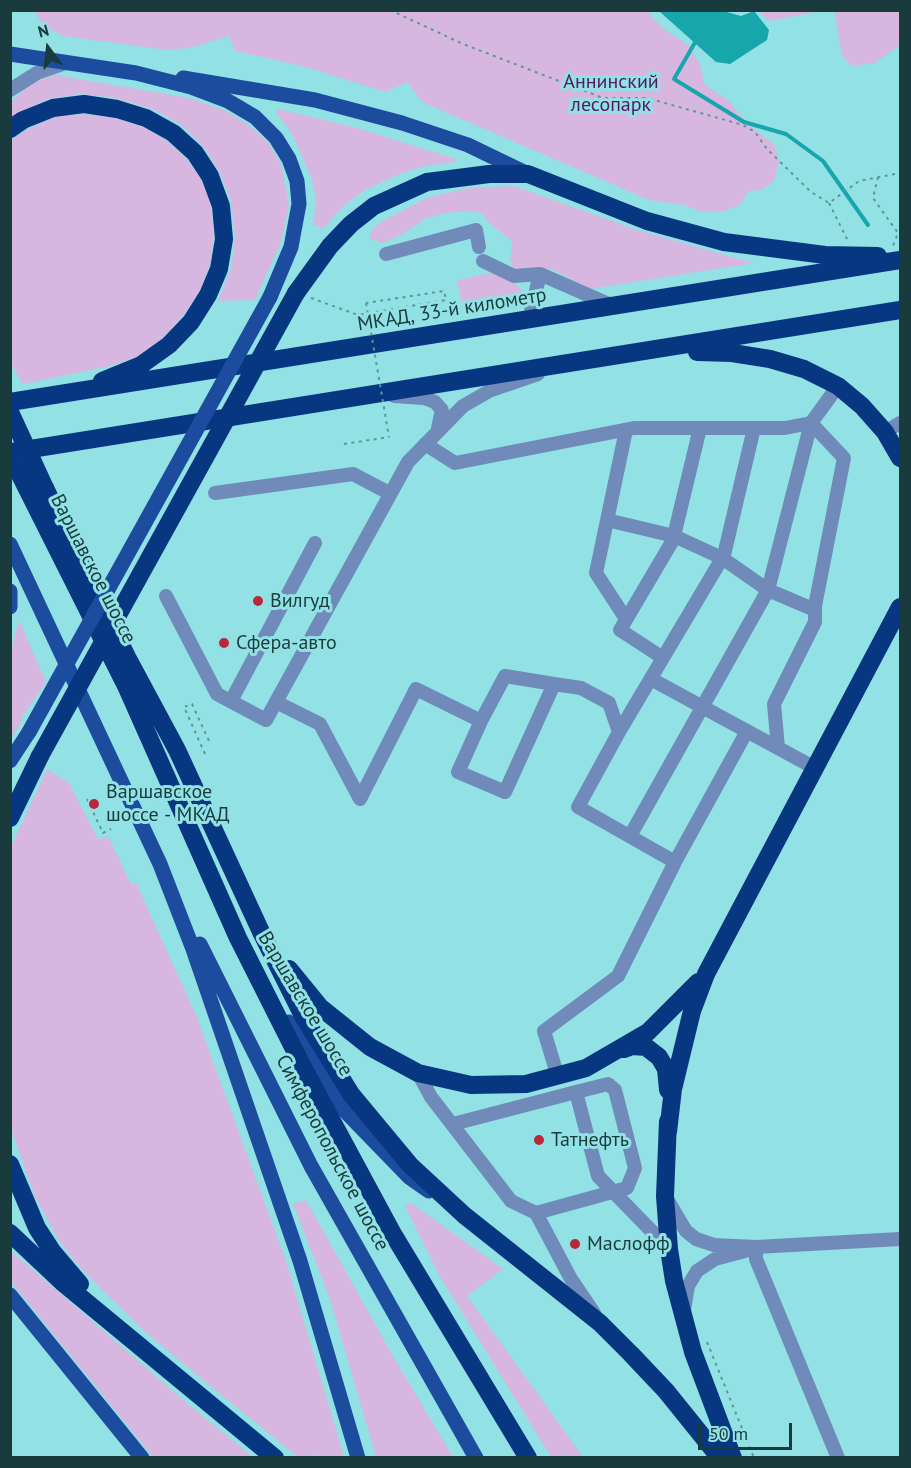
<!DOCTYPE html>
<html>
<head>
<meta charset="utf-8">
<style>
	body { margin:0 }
	#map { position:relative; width:911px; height:1468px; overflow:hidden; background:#91e1e5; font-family:"PT Sans",sans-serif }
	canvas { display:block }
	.frame { position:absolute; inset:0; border:12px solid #193b3d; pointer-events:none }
	.north { position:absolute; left:18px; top:18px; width:60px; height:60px; -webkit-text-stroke:4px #91e1e5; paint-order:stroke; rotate:345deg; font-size:16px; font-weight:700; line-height:24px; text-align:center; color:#193b3d }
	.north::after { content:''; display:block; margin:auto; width:21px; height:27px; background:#193b3d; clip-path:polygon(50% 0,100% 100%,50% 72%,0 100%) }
	.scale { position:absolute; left:698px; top:1423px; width:94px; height:27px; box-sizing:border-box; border:3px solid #193b3d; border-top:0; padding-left:8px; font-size:18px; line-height:21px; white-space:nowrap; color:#193b3d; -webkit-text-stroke:4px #91e1e5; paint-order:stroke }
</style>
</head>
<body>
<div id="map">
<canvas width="911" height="1468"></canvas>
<div class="frame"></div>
<div class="north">N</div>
<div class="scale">50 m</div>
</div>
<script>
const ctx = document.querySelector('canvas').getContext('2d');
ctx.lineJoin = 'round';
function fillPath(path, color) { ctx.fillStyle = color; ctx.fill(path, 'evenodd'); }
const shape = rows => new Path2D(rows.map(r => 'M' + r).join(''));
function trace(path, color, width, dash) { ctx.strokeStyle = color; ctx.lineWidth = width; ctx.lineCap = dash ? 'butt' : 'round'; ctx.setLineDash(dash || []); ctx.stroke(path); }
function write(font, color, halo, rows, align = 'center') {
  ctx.font = font + ' "PT Sans",sans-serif'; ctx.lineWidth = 6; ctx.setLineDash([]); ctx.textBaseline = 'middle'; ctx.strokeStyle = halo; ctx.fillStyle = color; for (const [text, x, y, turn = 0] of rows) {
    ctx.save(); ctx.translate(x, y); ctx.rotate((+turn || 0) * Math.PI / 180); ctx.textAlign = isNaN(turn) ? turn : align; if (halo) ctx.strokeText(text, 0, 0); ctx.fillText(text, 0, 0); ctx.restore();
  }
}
fillPath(shape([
	[34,11,647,11,664,29,689,46,700,64,705,85,729,101,748,124,775,145,779,161,774,181,761,190,748,191,740,205,725,211,702,212,685,205,649,200,422,102,407,82,385,92,306,67,235,51,229,36,189,48,166,50,62,36,44,26],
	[759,11,821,11,769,21],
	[834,11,900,11,900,45,874,63,852,66,842,56],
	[55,75,189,98,224,110,250,126,269,144,281,164,289,205,281,242,255,300,218,301,231,268,235,237,231,201,219,171,202,145,180,124,152,109,111,97,78,94,48,99,11,117,11,102,23,90,35,82],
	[278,109,357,128,456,159,455,162,425,166,397,175,365,190,343,206,324,228,313,225,316,202,312,179,291,132,276,113],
	[84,114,115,118,144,127,167,141,186,158,202,180,211,206,214,235,210,264,200,290,185,313,162,339,136,357,110,366,23,384,10,362,10,141,26,130,54,117],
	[514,186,640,231,754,263,590,289,552,269,515,270,510,261,512,241,489,223,484,215,474,211,444,213,425,219,401,235,382,243,369,238,372,229,379,223,426,198,468,188],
	[491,273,511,281,526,293,462,304,457,280],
	[19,620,46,682,21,718,23,719,11,739,11,651],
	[47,769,69,783,98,839,108,836,131,884,136,883,196,1015,287,1264,344,1457,322,1457,314,1454,311,1457,298,1457,204,1381,142,1329,82,1270,59,1241,35,1197,11,1129,10,849],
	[306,1200,394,1358,453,1457,376,1457,330,1299,293,1204],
	[411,1203,503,1269,467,1296,583,1457,551,1457,439,1275,405,1206],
	[10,1250,189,1405,253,1457,153,1457,11,1282]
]), '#d7b7df');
fillPath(shape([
	[659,11,723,11,741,16,754,11,769,30,767,40,730,64,716,62]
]), '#17a6ac');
trace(shape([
	[697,39,674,79,744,122,786,134,823,161,868,225]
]), '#17a6ac', 4);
trace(shape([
	[390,10,463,44,603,98,647,98,743,125,755,132,767,149,811,192,829,203,859,181,900,173],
	[878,177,873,198,898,233,893,246],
	[829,203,847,239],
	[311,298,358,315,446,300,444,291,366,303],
	[344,444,389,437],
	[205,754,184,707,192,704,210,743],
	[87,799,103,833,111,829],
	[707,1342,754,1458]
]), '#5c979a', 2, [3, 4.5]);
trace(shape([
	[10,90,37,73,63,64],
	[386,254,476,230,479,247],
	[483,261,514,276,540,274,613,306],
	[529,320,540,274],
	[394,396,424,398,435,402,442,410,438,428],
	[885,432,900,423],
	[425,444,455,463,634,428,785,428,811,423,838,386],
	[215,493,353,474,389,493],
	[607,520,674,536,722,558,768,590,815,610],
	[166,596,217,694,266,720,408,462,463,406,491,390,538,374],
	[626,619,596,573,626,430],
	[663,658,620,630,673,540,700,428],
	[651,679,813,767],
	[554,684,581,688,609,703,619,732,578,807,675,862,618,976,544,1031,558,1077],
	[231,701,315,543],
	[276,702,320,724,360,799,416,689,481,721,458,772,505,792,554,684,505,676,481,721],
	[619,732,724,555,754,428],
	[778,748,774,704,815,622,815,606,844,458,811,423],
	[630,836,768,590,811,423],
	[675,862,747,731],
	[418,1073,431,1097,511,1201,536,1213,571,1279,594,1313],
	[453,1124,576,1092,598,1176,669,1249],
	[667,1199,686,1231,696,1239,714,1245,756,1247,900,1239],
	[536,1213,627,1188,635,1168,615,1090,608,1084,576,1092],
	[756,1247,756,1259,838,1458],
	[684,1310,688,1286,697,1271,715,1259,745,1251]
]), '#708bb9', 14);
trace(shape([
	[10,54,136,73,191,87,228,101,255,117,276,138,289,159,297,181,299,204,291,247,270,297],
	[183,78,315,100,402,123,468,145,528,174],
	[10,544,160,864,193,949,300,1261,358,1458],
	[10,591,10,607],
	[10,761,29,732],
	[200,944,311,1166,476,1458],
	[289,1022,344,1110,409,1177,429,1191],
	[10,1295,142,1458]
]), '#1b4c9e', 15);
trace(shape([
	[10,129,23,120,53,108,84,104,117,109,146,118,173,133,195,153,210,176,221,206,224,239,219,269,208,295,191,322,169,345,141,365,102,381],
	[296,293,330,246,351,224,374,206,427,182,489,174,528,174,647,221,724,242,825,255,878,256],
	[697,352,732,353,770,359,804,369,838,386,862,406,885,432,900,458],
	[10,402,900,260],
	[12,452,900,310],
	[10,455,127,688,238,938,304,1069,393,1234,528,1458],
	[45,488,127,657,177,750,262,934,303,1016,351,1094,410,1165,464,1215,600,1323,631,1354,666,1391,720,1458],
	[10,818,40,756],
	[289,969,320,1007,370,1047,418,1073,471,1085,526,1084,586,1068,648,1032,698,982],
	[624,1049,632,1046,646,1047,659,1057,666,1069,668,1090],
	[668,1121,665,1196,669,1249,674,1281,693,1352,733,1458],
	[668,1132,673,1089,692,1011,706,974,900,607],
	[10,1164,37,1228,52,1251,80,1284],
	[10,1233,62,1282,275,1458]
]), '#083781', 18);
trace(shape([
	[366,303,389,437]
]), '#5c979a', 2, [3, 4.5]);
trace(shape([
	[29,732,270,297]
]), '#1b4c9e', 15);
trace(shape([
	[10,412,45,488],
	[40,756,296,293]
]), '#083781', 18);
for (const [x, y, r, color] of [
	[258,601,6,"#b9283a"],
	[224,643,6,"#b9283a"],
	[94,804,6,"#b9283a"],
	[539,1140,6,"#b9283a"],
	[575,1244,6,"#b9283a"]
]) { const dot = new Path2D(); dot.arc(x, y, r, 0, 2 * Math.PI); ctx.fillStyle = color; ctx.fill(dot); trace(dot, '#91e1e5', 2); }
write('20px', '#581765', '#91e1e5', [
	["Аннинский",611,82],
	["лесопарк",611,105]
]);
write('20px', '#193b3d', '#91e1e5', [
	["МКАД, 33-й километр",452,310,-9],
	["Варшавское шоссе",93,569,63],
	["Варшавское шоссе",305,1004,59],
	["Симферопольское шоссе",332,1153,62]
]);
write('20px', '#193b3d', '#91e1e5', [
	["Вилгуд",270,601],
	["Сфера-авто",236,643],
	["Варшавское",106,792],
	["шоссе - МКАД",106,815],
	["Татнефть",551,1140],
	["Маслофф",587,1244]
], 'left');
</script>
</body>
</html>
